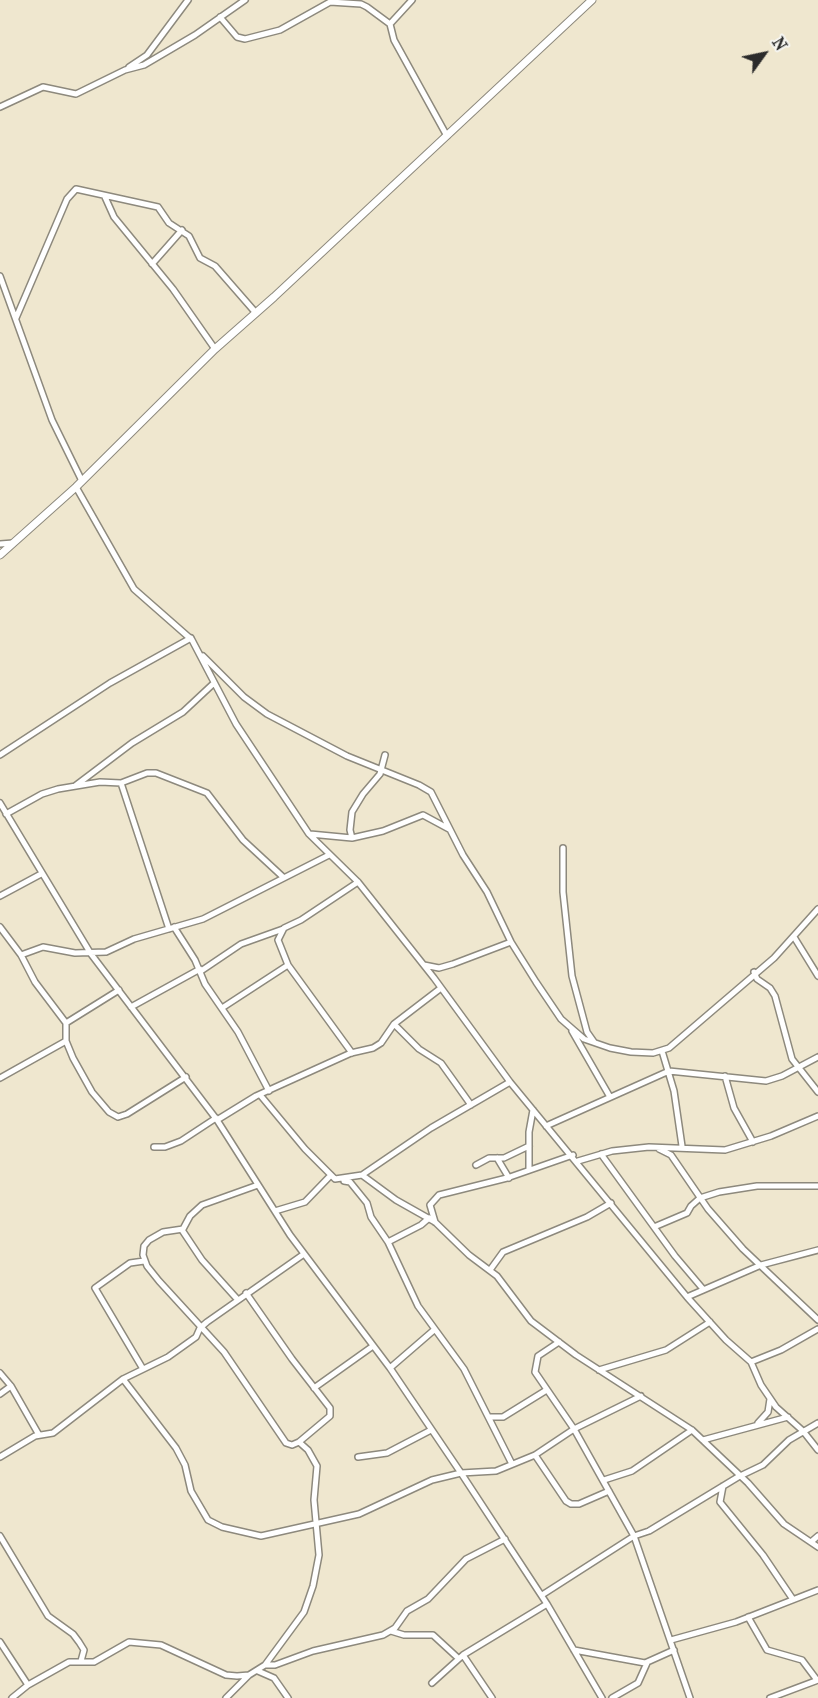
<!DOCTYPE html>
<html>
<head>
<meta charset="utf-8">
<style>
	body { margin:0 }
	#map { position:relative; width:818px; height:1698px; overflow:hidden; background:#efe7cf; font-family:"IM FELL French Canon",serif }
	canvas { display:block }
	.north { position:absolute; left:734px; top:24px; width:60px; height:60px; -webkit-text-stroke:4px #f6f6f2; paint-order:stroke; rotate:57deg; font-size:16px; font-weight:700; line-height:24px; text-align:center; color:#2b2b2b }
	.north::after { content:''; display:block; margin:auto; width:21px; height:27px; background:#2b2b2b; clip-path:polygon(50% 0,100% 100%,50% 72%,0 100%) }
</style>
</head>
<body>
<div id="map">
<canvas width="818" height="1698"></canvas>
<div class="north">N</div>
</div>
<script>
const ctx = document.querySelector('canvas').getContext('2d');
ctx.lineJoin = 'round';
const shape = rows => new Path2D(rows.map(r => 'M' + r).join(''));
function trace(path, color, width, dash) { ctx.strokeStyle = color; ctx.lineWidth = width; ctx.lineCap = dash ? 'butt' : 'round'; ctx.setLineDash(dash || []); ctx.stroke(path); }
const minor = shape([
	[220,17,237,37,245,39,280,30,330,2,361,4,367,7,390,24,394,40,447,136],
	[390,24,412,0],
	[129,67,147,55,188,0],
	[0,107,43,87,76,94,125,70,144,65,195,35,245,0],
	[105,197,114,217,173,289,215,349],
	[152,264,182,230],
	[0,276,52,420,82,481],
	[16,318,67,199,76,189,158,207,169,223,189,236,200,258,215,266,256,313],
	[76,487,134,589,192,640,236,724,309,834,358,882,434,978,510,1082,687,1297,726,1340,751,1362,761,1385,776,1407,803,1431,818,1450],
	[0,544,13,543],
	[203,656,244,697,267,714,347,756,419,785,431,792,463,855,487,892,511,942,536,982,561,1019,584,1039,610,1048,631,1052,653,1053,669,1048,774,958,818,909],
	[0,755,110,683,191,638],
	[121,783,169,929],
	[75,786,132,743,183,712,213,684],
	[0,803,91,954,217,1120,290,1235,390,1368,461,1473,547,1604,602,1698],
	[6,814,42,794,58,789,100,782,121,783,147,773,156,773,207,793,243,840,283,877],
	[310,834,352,838,383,831,423,815,449,829],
	[352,838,350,830,352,812,363,794,380,774,385,755],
	[563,848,563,892,572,976,587,1032,594,1042],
	[0,896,41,874],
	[0,927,21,955,35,982,66,1023,66,1041,73,1058,92,1092,109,1112,118,1117,127,1114,186,1077],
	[174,927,195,960,205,984,238,1032,269,1091],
	[794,937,818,976],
	[21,955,43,947,75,953,106,952,134,939,203,919,329,855],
	[424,965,439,968,453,964,511,942],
	[201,971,241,944,283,929],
	[754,972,757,979,770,988,775,996,792,1059,818,1092],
	[131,1007,200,969],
	[222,1008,288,965],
	[66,1023,119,990],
	[394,1024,419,1049,441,1063,471,1105],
	[572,1031,610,1097],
	[662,1051,674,1091,682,1146],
	[352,1053,288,965,278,940,284,928,301,920,358,882],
	[725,1076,734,1108,753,1142],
	[0,1078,66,1041],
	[261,1096,305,1149,335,1179,362,1175,396,1200,435,1222,469,1255,497,1276,531,1321,576,1355,692,1430,748,1483,784,1524,818,1547],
	[217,1120,256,1096,351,1053,373,1048,381,1043,394,1024,441,988],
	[546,1126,669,1071,766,1081,782,1076,818,1057],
	[154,1147,165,1147,181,1141,216,1118],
	[659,1149,671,1155,708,1209,743,1249,818,1320],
	[601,1154,675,1256,703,1289],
	[497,1158,509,1178],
	[578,1161,612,1151,649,1147,725,1150,771,1136,818,1116],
	[476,1165,489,1158,504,1158,529,1146],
	[529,1170,529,1132,533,1110],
	[362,1175,431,1128,510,1082],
	[344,1181,350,1182,367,1203,371,1217,388,1242,418,1306,464,1369,512,1464],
	[258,1185,202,1205,190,1216,183,1229,163,1232,149,1240,144,1246,143,1255,147,1266,159,1281,224,1352,286,1443,292,1445,299,1442,308,1450,317,1466,314,1500,319,1555,313,1586,304,1612,265,1665],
	[275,1211,305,1202,331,1175],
	[435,1222,430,1205,439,1195,507,1178,573,1155],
	[654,1227,687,1213,691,1206,700,1198,719,1192,757,1186,818,1186],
	[182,1230,202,1260,238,1300],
	[388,1242,421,1225,429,1218],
	[490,1270,503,1252,587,1217,611,1203],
	[246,1293,292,1359,330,1408,330,1416,299,1442],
	[687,1297,761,1265,818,1250],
	[559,1342,538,1356,535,1372,574,1429,634,1536,690,1698],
	[751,1362,781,1350,818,1329],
	[390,1368,434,1330],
	[143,1369,95,1288,130,1263,144,1261],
	[599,1370,666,1350,710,1322],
	[0,1373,11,1386,39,1435],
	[123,1379,176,1448,185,1465,191,1491,208,1520,222,1527,261,1536,359,1514,432,1480,461,1473,496,1471,535,1455,574,1429,641,1396],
	[314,1388,373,1346],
	[0,1394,11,1386],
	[489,1417,503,1417,545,1391],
	[758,1423,768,1412,770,1399],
	[703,1440,788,1417],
	[535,1455,566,1501,571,1504,579,1504,609,1491],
	[0,1457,35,1436,53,1433,123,1379,168,1357,196,1337,200,1328,207,1322,304,1254],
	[358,1457,387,1453,431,1430],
	[604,1480,632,1471,692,1430],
	[723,1486,720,1502,763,1555,792,1598],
	[0,1536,48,1616,73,1634,79,1642,84,1650,81,1661],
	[811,1542,818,1536],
	[542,1595,634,1536,649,1531,738,1477,763,1465,789,1440,818,1423],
	[748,1617,767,1650,802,1660,817,1680],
	[391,1631,404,1635,433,1635,458,1658],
	[671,1640,736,1622,818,1590],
	[0,1642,28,1685],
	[574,1650,645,1663,674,1650],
	[463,1655,492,1698],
	[258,1671,274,1678,288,1698],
	[432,1683,463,1655,547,1604],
	[12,1698,28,1685,69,1662,94,1662,129,1642,161,1645,226,1675,237,1676,249,1675,265,1665,275,1665,313,1651,383,1635,395,1628,407,1611,428,1599,466,1559,505,1539],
	[226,1698,249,1675],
	[612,1698,638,1683,647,1663],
	[770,1698,818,1680]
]);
const tertiary = shape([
	[0,555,76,487,215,349,274,297,592,0]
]);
trace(minor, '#8d897d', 8);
trace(tertiary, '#8d897d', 9);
trace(minor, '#fff', 5);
trace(tertiary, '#fff', 7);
</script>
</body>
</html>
